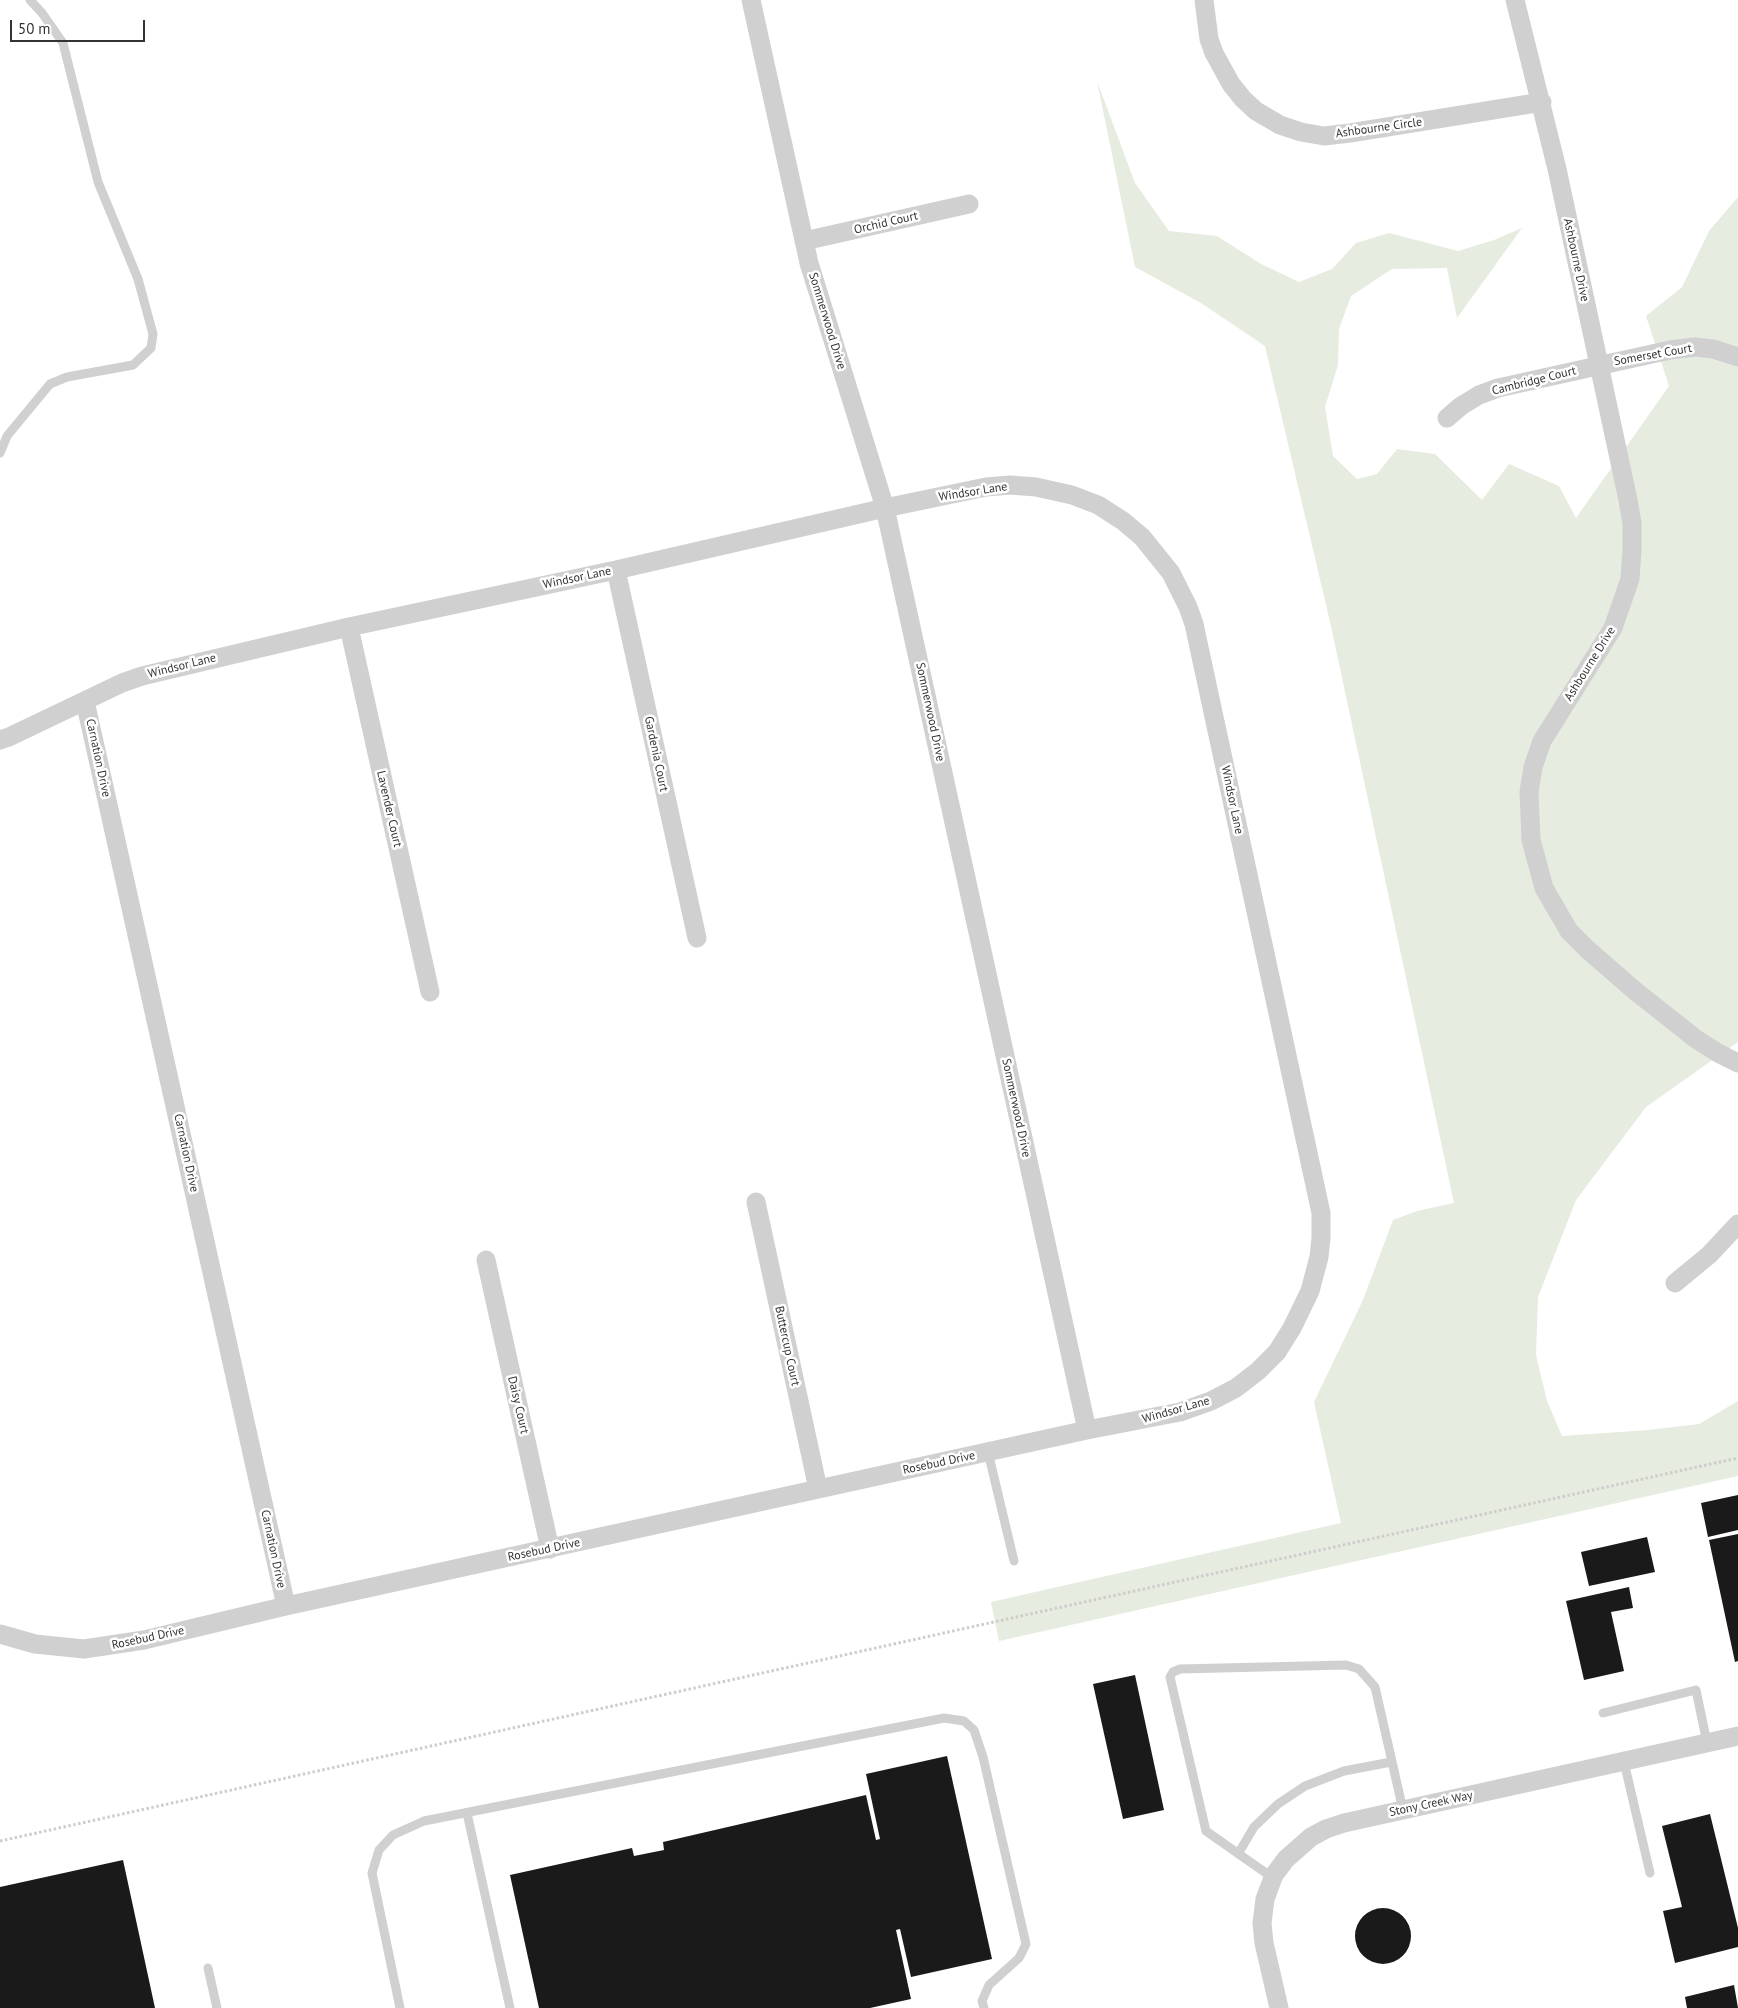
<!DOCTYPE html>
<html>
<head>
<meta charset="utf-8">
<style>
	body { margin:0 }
	#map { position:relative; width:1738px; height:2008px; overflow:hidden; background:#fff; font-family:"PT Sans",sans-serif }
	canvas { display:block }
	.scale { position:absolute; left:10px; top:20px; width:135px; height:22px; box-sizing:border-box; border:2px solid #333; border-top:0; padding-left:6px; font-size:15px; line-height:18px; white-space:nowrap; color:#333; -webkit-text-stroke:4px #fff; paint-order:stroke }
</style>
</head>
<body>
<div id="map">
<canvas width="1738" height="2008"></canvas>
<div class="scale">50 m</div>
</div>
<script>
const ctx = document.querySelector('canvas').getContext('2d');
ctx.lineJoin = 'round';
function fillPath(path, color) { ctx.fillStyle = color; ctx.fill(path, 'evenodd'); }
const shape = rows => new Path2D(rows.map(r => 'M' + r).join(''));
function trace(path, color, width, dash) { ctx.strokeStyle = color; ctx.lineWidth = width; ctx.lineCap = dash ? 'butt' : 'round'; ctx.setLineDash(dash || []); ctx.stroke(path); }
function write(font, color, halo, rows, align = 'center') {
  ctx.font = font + ' "PT Sans",sans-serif'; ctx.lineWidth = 5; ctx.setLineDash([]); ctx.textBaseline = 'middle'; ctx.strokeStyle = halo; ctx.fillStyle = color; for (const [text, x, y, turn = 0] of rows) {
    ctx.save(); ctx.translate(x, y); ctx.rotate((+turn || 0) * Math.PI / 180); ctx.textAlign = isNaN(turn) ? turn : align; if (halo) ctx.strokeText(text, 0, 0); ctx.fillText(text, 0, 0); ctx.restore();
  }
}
fillPath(shape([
	[1097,81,1135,183,1169,231,1217,236,1261,264,1299,282,1332,269,1356,243,1389,233,1458,251,1494,240,1522,228,1457,318,1447,268,1392,269,1351,296,1339,329,1338,365,1325,407,1333,456,1357,479,1377,474,1397,449,1435,454,1482,500,1509,464,1559,486,1576,518,1669,386,1646,316,1682,287,1709,231,1738,197,1738,1042,1646,1107,1576,1200,1538,1297,1536,1355,1547,1401,1562,1436,1649,1430,1699,1424,1738,1401,1738,1476,999,1641,991,1602,1341,1523,1314,1402,1363,1300,1393,1220,1417,1211,1454,1203,1331,626,1265,346,1201,303,1135,267]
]), '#e6ecdf');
fillPath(shape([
	[1738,1495,1738,1530,1708,1537,1701,1503],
	[1738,1534,1738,1661,1735,1662,1709,1540],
	[1647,1537,1655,1572,1589,1586,1581,1552],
	[1629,1587,1633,1608,1611,1612,1624,1671,1584,1680,1566,1601],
	[1135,1675,1164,1810,1123,1819,1093,1684],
	[947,1756,992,1959,911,1977,900,1929,896,1930,911,1999,870,2008,539,2008,510,1875,632,1848,634,1856,664,1850,663,1842,866,1795,876,1840,880,1839,866,1774],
	[1710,1814,1738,1928,1738,1947,1675,1963,1663,1911,1682,1907,1662,1826],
	[123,1860,155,2008,0,2008,0,1887],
	'1355 1936a28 28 0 1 1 56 0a28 28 0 1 1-56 0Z',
	[1734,1985,1738,2008,1687,2008,1685,1997]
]), '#1a1a1a');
trace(shape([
	[0,1841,1738,1458]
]), '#cdcdcd', 3, [2.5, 2.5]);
trace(shape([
	[0,453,7,436,50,384,67,377,133,365,151,348,153,334,138,279,98,182,63,43,42,13,30,0],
	[988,1452,1014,1561],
	[1603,1713,1696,1690,1707,1743],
	[1624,1762,1650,1873],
	[467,1813,510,2008],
	[1238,1854,1254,1827,1278,1804,1305,1786,1344,1771,1391,1762],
	[1273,1878,1206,1831,1170,1677,1173,1672,1180,1669,1346,1665,1359,1669,1375,1687,1403,1810],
	[208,1968,217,2008],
	[400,2008,372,1873,379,1850,393,1835,424,1821,944,1718,964,1721,974,1730,983,1757,1026,1944,1019,1958,989,1985,982,2001,984,2008]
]), '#d0d0d0', 9);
trace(shape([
	[751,0,809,263,885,508,1087,1430],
	[1204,0,1209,39,1214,53,1231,84,1243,99,1256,111,1280,125,1301,132,1324,136,1350,133,1542,102],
	[1515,0,1557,169,1628,500,1632,523,1632,550,1630,579,1613,628,1542,741,1533,767,1529,792,1531,840,1544,888,1569,931,1587,949,1634,990,1696,1039,1718,1053,1738,1063],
	[804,241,969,204],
	[1447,418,1461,406,1479,395,1498,388,1670,350,1695,347,1713,349,1738,357],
	[616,570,697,938],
	[349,627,430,992],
	[85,701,286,1606],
	[0,740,9,737,122,683,142,676,349,627,616,570,885,508,986,487,1010,485,1036,487,1072,495,1098,505,1123,521,1142,537,1171,573,1188,607,1194,624,1321,1213,1321,1238,1319,1257,1310,1291,1292,1328,1277,1352,1258,1371,1236,1388,1211,1401,1180,1412,1087,1430,286,1606,144,1640,84,1649,35,1644,0,1634],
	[756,1202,818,1489],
	[486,1260,550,1549],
	[1675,1283,1709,1255,1738,1224],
	[1279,2008,1264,1943,1262,1923,1265,1899,1274,1875,1286,1859,1311,1837,1326,1829,1344,1823,1738,1736]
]), '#d0d0d0', 19);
write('12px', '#333', '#fff', [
	["Ashbourne Circle",1379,128,-8],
	["Orchid Court",886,223,-13],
	["Ashbourne Drive",1576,260,78],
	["Sommerwood Drive",827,321,73],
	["Somerset Court",1653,355,-10],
	["Cambridge Court",1534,381,-14],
	["Windsor Lane",973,492,-9],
	["Windsor Lane",577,578,-12],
	["Ashbourne Drive",1590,664,-58],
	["Windsor Lane",182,666,-14],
	["Sommerwood Drive",930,712,78],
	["Gardenia Court",656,754,78],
	["Carnation Drive",98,758,78],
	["Windsor Lane",1232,800,78],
	["Lavender Court",389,809,77],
	["Sommerwood Drive",1016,1108,78],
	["Carnation Drive",186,1153,78],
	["Buttercup Court",787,1346,78],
	["Daisy Court",518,1405,77],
	["Windsor Lane",1176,1410,-16],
	["Rosebud Drive",939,1463,-12],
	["Carnation Drive",273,1549,78],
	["Rosebud Drive",544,1550,-12],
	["Rosebud Drive",148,1638,-12],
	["Stony Creek Way",1431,1804,-12]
]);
</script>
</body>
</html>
